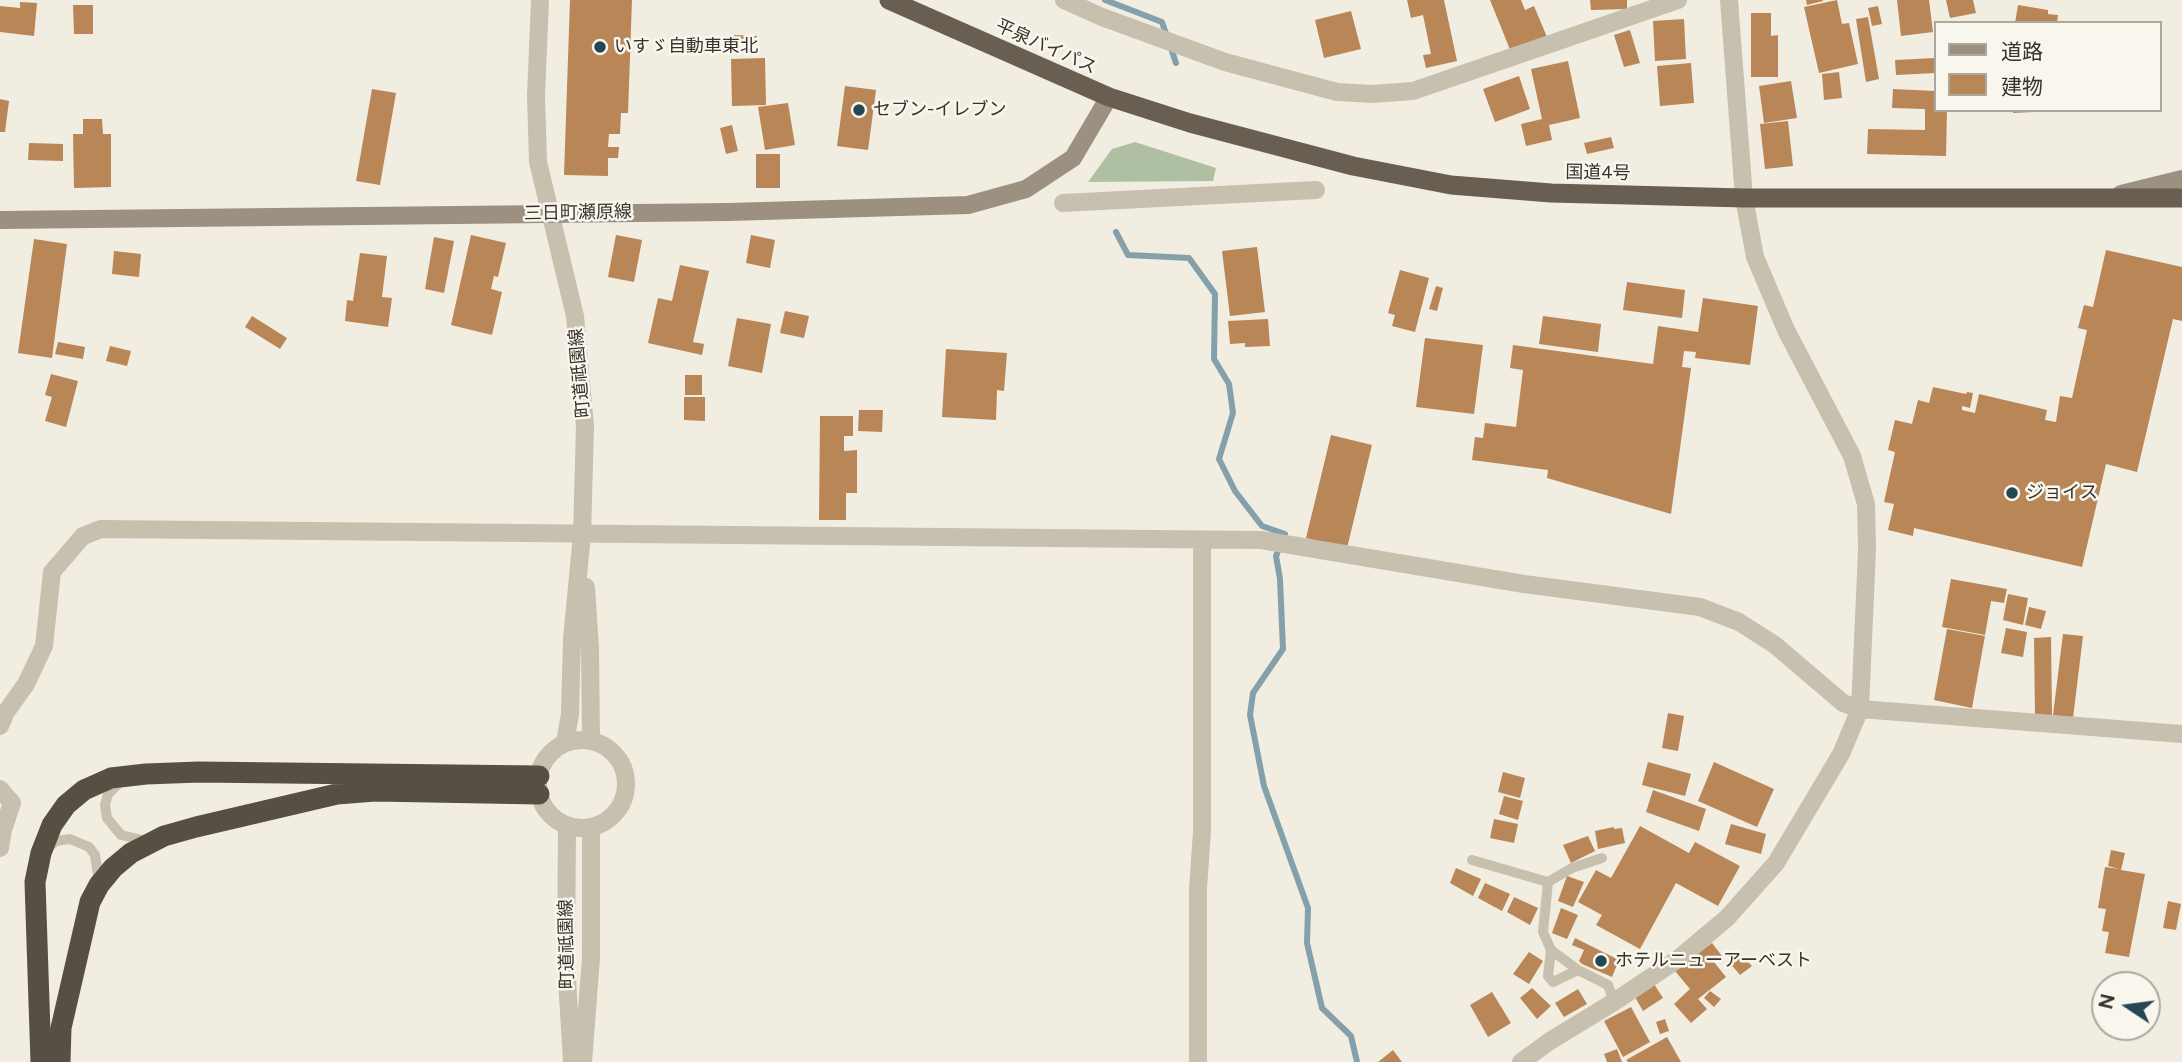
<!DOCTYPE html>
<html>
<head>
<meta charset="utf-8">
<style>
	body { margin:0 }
	#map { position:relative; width:2182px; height:1062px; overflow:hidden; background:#f1ede1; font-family:Figtree,"Noto Sans JP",sans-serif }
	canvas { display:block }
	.legend { position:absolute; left:1934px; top:21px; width:228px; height:91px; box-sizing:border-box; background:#f9f6ed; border:2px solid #aca8a0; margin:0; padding:9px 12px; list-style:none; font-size:21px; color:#38322c }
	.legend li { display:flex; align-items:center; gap:14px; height:35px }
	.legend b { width:35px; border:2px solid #aca8a0 }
	.north { position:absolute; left:2091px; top:971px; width:70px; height:70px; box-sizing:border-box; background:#f9f6ed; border:2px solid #aca8a0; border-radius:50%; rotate:283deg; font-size:19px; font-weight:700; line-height:28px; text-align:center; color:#38322c }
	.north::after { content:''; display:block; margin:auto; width:24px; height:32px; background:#254655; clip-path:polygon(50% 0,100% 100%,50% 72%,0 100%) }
</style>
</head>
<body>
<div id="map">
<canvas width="2182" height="1062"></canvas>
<ul class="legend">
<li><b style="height:9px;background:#9c9080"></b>道路</li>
<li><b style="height:19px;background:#b98657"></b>建物</li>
</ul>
<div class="north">N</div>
</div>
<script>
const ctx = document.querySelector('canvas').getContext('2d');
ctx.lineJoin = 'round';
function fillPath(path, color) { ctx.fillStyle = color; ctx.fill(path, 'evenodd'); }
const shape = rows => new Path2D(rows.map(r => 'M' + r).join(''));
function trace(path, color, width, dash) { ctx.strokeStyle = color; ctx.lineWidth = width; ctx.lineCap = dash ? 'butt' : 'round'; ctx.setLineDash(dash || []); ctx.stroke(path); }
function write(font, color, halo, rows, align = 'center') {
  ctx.font = font + ' Figtree,"Noto Sans JP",sans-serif'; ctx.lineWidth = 5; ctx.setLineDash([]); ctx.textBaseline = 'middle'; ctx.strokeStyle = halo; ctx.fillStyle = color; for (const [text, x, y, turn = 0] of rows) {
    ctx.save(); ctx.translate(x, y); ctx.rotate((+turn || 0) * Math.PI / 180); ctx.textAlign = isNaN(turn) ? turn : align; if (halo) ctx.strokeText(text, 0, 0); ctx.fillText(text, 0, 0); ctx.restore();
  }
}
fillPath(shape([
	[1135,142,1216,168,1213,181,1088,182,1112,149]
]), '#afbfa2');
trace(shape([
	[1105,0,1162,22,1176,63],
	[1116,232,1128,255,1189,258,1215,294,1214,359,1229,384,1233,413,1219,459,1235,491,1262,526,1285,534,1276,556,1280,579,1283,649,1253,693,1250,715,1264,786,1308,908,1307,943,1322,1008,1351,1036,1357,1062]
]), '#83a0ab', 6);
fillPath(shape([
	[570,0,632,0,628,113,621,113,620,134,609,134,608,147,619,147,618,158,608,158,608,176,564,175],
	[1407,0,1444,0,1457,61,1426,68,1423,55,1431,54,1423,15,1411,18],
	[1490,0,1521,0,1525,10,1534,6,1547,37,1511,52],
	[1590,0,1627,0,1627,9,1591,10],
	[1806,0,1823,0,1823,1,1807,5],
	[1837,0,1842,24,1849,23,1858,64,1819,73,1804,7],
	[1897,0,1929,0,1933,32,1901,36],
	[1946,0,1973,0,1976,13,1950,18],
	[20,2,37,3,34,36,0,32,0,6,20,8],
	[73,5,93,5,93,34,74,34],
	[2018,5,2048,10,2048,14,2058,15,2057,23,2015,23],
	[1878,6,1882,24,1872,26,1868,8],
	[1351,11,1361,49,1324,58,1315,20],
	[1751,13,1771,13,1771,36,1778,35,1778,77,1751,77],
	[1868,17,1879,79,1866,82,1856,19],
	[1684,19,1686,59,1655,61,1653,21],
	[1630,30,1640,63,1624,67,1614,35],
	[734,35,757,36,756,43,734,42],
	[765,58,766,105,732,106,731,59],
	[1935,58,1935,73,1896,75,1895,60],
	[1568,61,1580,118,1549,125,1552,140,1526,146,1521,124,1542,119,1531,69],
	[1691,63,1694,103,1660,106,1657,66],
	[1839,72,1842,98,1824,100,1822,74],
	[1519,76,1530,109,1495,122,1483,89],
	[1791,81,1797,118,1764,123,1759,86],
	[845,86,876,90,868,150,837,146],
	[372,89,396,93,380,185,356,181],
	[1893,89,1935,91,1935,110,1947,110,1946,156,1867,154,1868,129,1925,130,1925,109,1892,108],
	[0,99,9,101,5,132,0,132],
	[788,103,795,145,765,150,758,107],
	[2013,110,2034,110,2034,112,2013,113],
	[83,119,102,119,103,134,111,134,111,187,74,188,73,134,83,134],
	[1788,121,1793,166,1765,169,1760,124],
	[732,125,738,151,726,154,720,128],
	[1611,137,1614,148,1587,154,1584,143],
	[29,143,63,144,63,161,28,160],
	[756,154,780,154,780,188,756,188],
	[471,235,506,243,498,277,494,276,491,289,502,292,492,335,451,325],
	[616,235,642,240,634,282,608,277],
	[751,235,775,240,770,268,746,263],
	[434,237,454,241,444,293,425,289],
	[34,239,67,244,52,358,18,353],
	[1257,247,1265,312,1230,316,1222,251],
	[2106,250,2182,267,2182,321,2173,319,2137,472,2106,464,2082,567,1914,528,1913,536,1888,530,1894,504,1884,502,1895,452,1888,450,1895,420,1912,424,1918,400,1929,403,1933,387,1966,394,1967,392,1973,393,1970,408,1962,406,1962,410,1975,413,1979,394,2047,410,2045,420,2056,422,2060,396,2072,398,2087,330,2078,328,2084,305,2093,307],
	[114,251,141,254,139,277,112,274],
	[360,253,387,256,382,297,392,298,388,327,345,321,347,300,353,301],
	[680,265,709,271,693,342,704,344,702,355,648,343,658,298,672,301],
	[1400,270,1429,278,1415,332,1392,326,1395,315,1388,313],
	[1627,282,1685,290,1682,318,1623,310],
	[1436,286,1443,288,1437,311,1429,309],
	[1703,298,1758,306,1750,365,1695,358,1696,352,1684,351,1682,367,1691,368,1671,514,1547,478,1548,470,1472,460,1475,437,1483,438,1485,423,1516,427,1523,370,1510,368,1513,345,1653,364,1658,326,1698,332],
	[785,311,809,316,804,338,780,333],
	[252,316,287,338,280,349,245,327],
	[1543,316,1601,324,1598,352,1539,344],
	[737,318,771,324,762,373,728,366],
	[1268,319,1270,346,1245,347,1245,343,1230,344,1228,321],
	[1425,338,1483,345,1474,414,1416,407],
	[58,342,85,347,83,359,55,354],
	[110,346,131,351,127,366,106,361],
	[946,349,1007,353,1004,391,997,390,996,420,942,417],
	[51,374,78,381,66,427,45,421,52,397,45,395],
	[685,375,702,375,702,395,685,395],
	[684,397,705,397,705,421,684,420],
	[859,410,883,410,882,432,858,431],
	[820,416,853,416,853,436,844,436,844,451,857,450,857,493,846,493,846,520,819,520],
	[1331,435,1372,445,1347,548,1306,538],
	[1951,579,2007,589,2004,603,1991,601,1985,635,1942,627],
	[2008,594,2028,598,2023,625,2003,620],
	[2029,607,2046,611,2041,629,2025,625],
	[2006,628,2027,632,2023,657,2001,653],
	[1947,629,1985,636,1972,708,1934,700],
	[2063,634,2083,636,2073,718,2053,715],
	[2051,637,2052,716,2035,717,2034,638],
	[1668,713,1684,716,1678,751,1662,748],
	[1648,762,1691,774,1685,796,1642,785],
	[1714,762,1774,789,1757,827,1698,801],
	[1503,772,1525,778,1520,798,1498,792],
	[1653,790,1706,809,1699,831,1646,812],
	[1504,796,1523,801,1518,820,1499,814],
	[1494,819,1518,824,1514,843,1490,838],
	[1731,824,1766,834,1761,854,1725,844],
	[1640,826,1689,853,1695,842,1740,866,1718,906,1676,883,1640,949,1596,925,1602,915,1578,902,1596,870,1611,878],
	[1614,827,1614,829,1622,828,1625,843,1598,849,1595,831],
	[1588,836,1595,851,1571,863,1563,845],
	[2111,850,2125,853,2121,870,2145,874,2129,957,2105,953,2109,932,2102,931,2106,909,2098,908,2105,867,2119,869,2108,866],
	[1456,868,1481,879,1473,896,1450,883],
	[1567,876,1584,882,1573,907,1558,901],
	[1485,883,1510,894,1502,911,1478,898],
	[1514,897,1538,908,1530,925,1507,912],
	[2168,901,2181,904,2176,930,2163,928],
	[1561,908,1578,915,1567,939,1552,933],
	[1575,938,1619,960,1612,977,1582,964,1579,961,1584,950,1572,945],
	[1712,943,1722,956,1714,962,1726,977,1698,999,1707,1009,1691,1023,1674,1004,1690,989,1675,971],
	[1529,952,1543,961,1529,984,1513,974],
	[1740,953,1752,966,1740,975,1729,962],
	[1654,984,1663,998,1643,1011,1635,997],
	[1532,988,1551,1006,1537,1019,1520,998],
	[1578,989,1587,1004,1564,1017,1555,1003],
	[1710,991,1721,999,1714,1007,1704,998],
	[1492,992,1511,1023,1488,1037,1470,1005],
	[1631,1007,1650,1042,1623,1057,1604,1021],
	[1665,1019,1669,1031,1660,1034,1656,1022],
	[1667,1037,1681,1062,1628,1062,1626,1060],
	[1617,1049,1622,1062,1607,1062,1604,1054],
	[1393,1050,1402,1062,1378,1062]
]), '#b98657');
trace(shape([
	[121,781,108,794,105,805,107,818,121,835,147,841],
	[46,849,56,841,70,839,89,847,95,855,99,882],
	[1472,860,1548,882,1543,932,1551,950,1578,970,1608,985,1614,1002],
	[1548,882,1572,868,1602,858],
	[1551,950,1548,976,1553,982,1578,970]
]), '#c8c0ae', 10);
trace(shape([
	[1064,0,1102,17,1225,62,1337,92,1372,94,1413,91,1678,0],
	[1063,203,1316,190],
	[0,726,6,712,26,684,44,646,52,572,83,536,101,529,1261,540,1524,584,1700,607,1739,622,1775,645,1843,703,1860,709,2182,734],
	[0,789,12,803,3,830,0,848],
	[1198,1062,1198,889,1202,831,1202,541],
	[1521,1062,1550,1041,1614,1002,1678,959,1727,918,1776,863,1841,754,1860,709,1867,549,1866,504,1852,456,1786,330,1755,257,1744,198,1729,0]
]), '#c8c0ae', 18);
trace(shape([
	[540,0,536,96,538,162,575,316,585,426,582,535,572,638,570,714,565,743],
	[586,587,590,648,591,740],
	'538 784a44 44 0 1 1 88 0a44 44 0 1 1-88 0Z',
	[567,826,566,962,572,1062],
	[583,1062,591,958,591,827]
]), '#c8c0ae', 18);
trace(shape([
	[2121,194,2182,179],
	[0,220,729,212,968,205,1026,189,1073,158,1109,97]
]), '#9c9080', 18);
trace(shape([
	[889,0,1109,97,1190,123,1353,166,1451,185,1551,193,1744,198,2182,198]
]), '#685e52', 19);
trace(shape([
	[41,1062,35,882,41,853,52,825,66,805,84,790,111,778,146,774,199,772,539,776],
	[60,1062,61,1028,90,902,99,885,113,868,131,853,164,836,196,827,337,794,375,791,539,794]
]), '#574e44', 21);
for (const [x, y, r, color] of [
	[600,47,7,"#254655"],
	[859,110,7,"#254655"],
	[2012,493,7,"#254655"],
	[1601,961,7,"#254655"]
]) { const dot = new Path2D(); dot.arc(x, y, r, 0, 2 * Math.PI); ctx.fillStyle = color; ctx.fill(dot); trace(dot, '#f9f6ed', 2.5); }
write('18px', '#38322c', '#f9f6ed', [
	["いすゞ自動車東北",614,47],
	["セブン-イレブン",873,110],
	["ジョイス",2026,493],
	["ホテルニューアーベスト",1615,961]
], 'left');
write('18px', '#38322c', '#f9f6ed', [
	["平泉バイパス",1046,47,24],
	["国道4号",1598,173,1],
	["三日町瀬原線",578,213,-1],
	["町道祗園線",580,373,-95],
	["町道祗園線",567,944,-91]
]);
</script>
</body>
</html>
